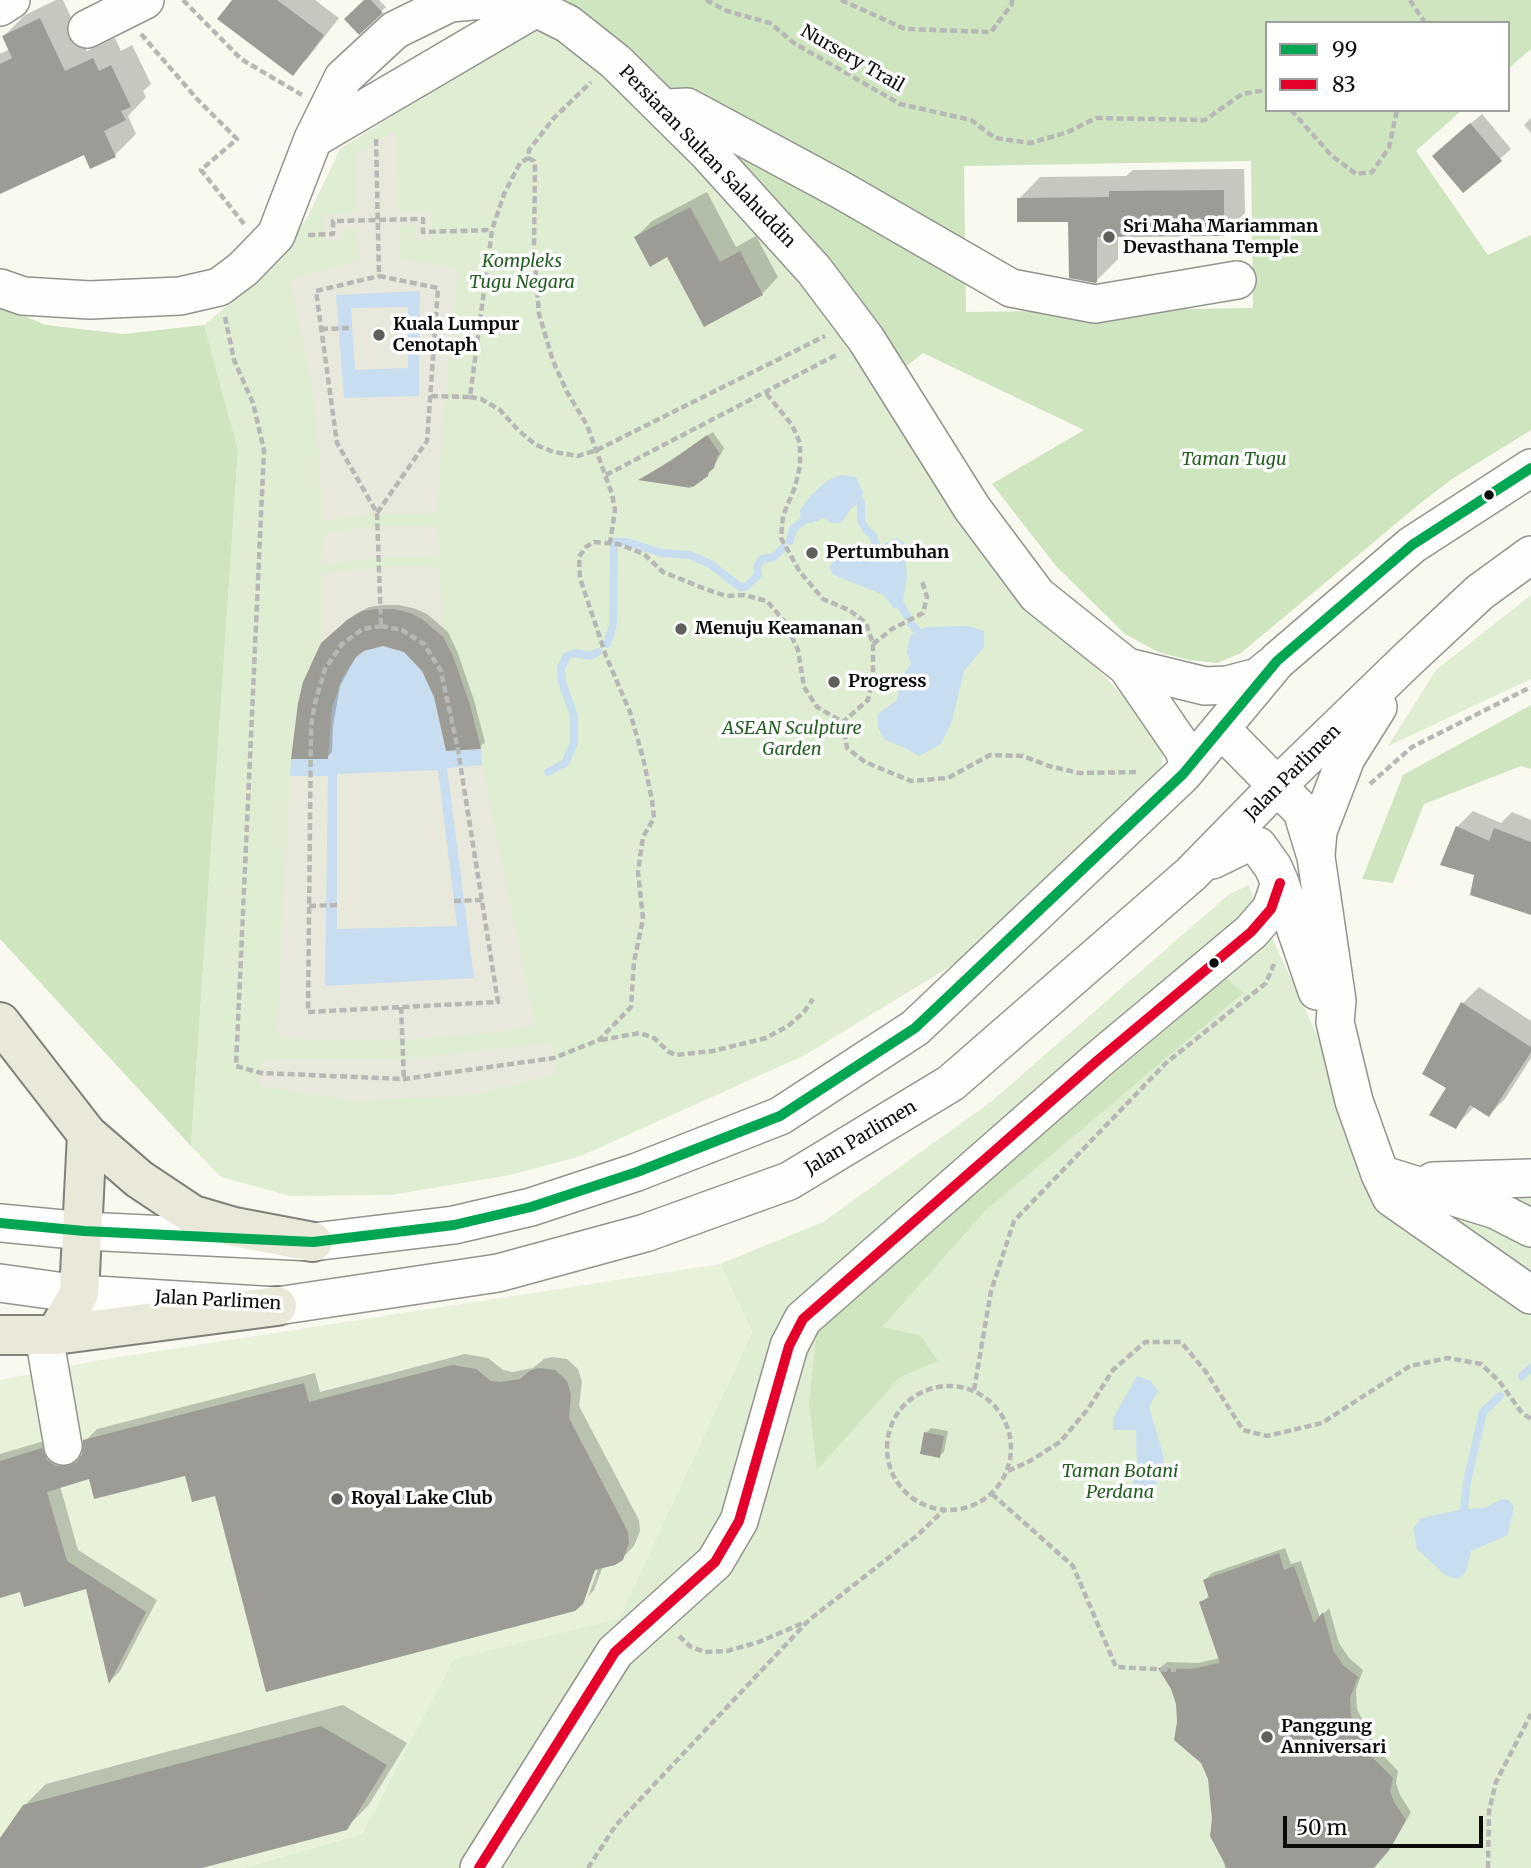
<!DOCTYPE html>
<html>
<head>
<meta charset="utf-8">
<style>
	body { margin:0 }
	#map { position:relative; width:1531px; height:1868px; overflow:hidden; background:#f9f9f0; font-family:Merriweather,serif }
	canvas { display:block }
	.legend { position:absolute; left:1265px; top:21px; width:245px; height:91px; box-sizing:border-box; background:#fff; border:2px solid #9e9e9e; margin:0; padding:9px 12px; list-style:none; font-size:21px; color:#0c0c0c }
	.legend li { display:flex; align-items:center; gap:14px; height:35px }
	.legend b { width:35px; border:2px solid #9e9e9e }
	.scale { position:absolute; left:1283px; top:1816px; width:200px; height:32px; box-sizing:border-box; border:4px solid #0c0c0c; border-top:0; padding-left:9px; font-size:21px; line-height:24px; white-space:nowrap; color:#0c0c0c; -webkit-text-stroke:5px #fff; paint-order:stroke }
</style>
</head>
<body>
<div id="map">
<canvas width="1531" height="1868"></canvas>
<ul class="legend">
<li><b style="height:9px;background:#00a651"></b>99</li>
<li><b style="height:9px;background:#e4002b"></b>83</li>
</ul>
<div class="scale">50 m</div>
</div>
<script>
const ctx = document.querySelector('canvas').getContext('2d');
ctx.lineJoin = 'round';
function fillPath(path, color) { ctx.fillStyle = color; ctx.fill(path, 'evenodd'); }
const shape = rows => new Path2D(rows.map(r => 'M' + r).join(''));
function trace(path, color, width, dash) { ctx.strokeStyle = color; ctx.lineWidth = width; ctx.lineCap = dash ? 'butt' : 'round'; ctx.setLineDash(dash || []); ctx.stroke(path); }
function write(font, color, halo, rows, align = 'center') {
  ctx.font = font + ' Merriweather,serif'; ctx.lineWidth = 7; ctx.setLineDash([]); ctx.textBaseline = 'middle'; ctx.strokeStyle = halo; ctx.fillStyle = color; for (const [text, x, y, turn = 0] of rows) {
    ctx.save(); ctx.translate(x, y); ctx.rotate((+turn || 0) * Math.PI / 180); ctx.textAlign = isNaN(turn) ? turn : align; if (halo) ctx.strokeText(text, 0, 0); ctx.fillText(text, 0, 0); ctx.restore();
  }
}
fillPath(shape([
	[539,24,598,63,850,331,1032,600,1165,740,1161,767,964,958,805,1055,581,1156,510,1175,391,1195,290,1196,221,1177,191,1146,238,450,204,325,277,263,308,216,340,149],
	[1531,595,1531,679,1388,746,1436,670],
	[1248,885,1317,1035,1360,1165,1531,1194,1531,1868,243,1868,362,1834,453,1659,619,1618,752,1332,720,1264,823,1222,992,1101,1228,895]
]), '#dfeed2');
fillPath(shape([
	[555,0,1531,0,1531,49,1508,69,1508,23,1267,23,1267,110,1462,110,1416,151,1488,255,1531,235,1531,430,1452,479,1417,506,1241,653,1217,663,1189,660,1158,652,1125,634,1056,566,992,484,1084,430,923,353,904,368],
	[1251,161,1253,308,966,312,964,166],
	[0,306,46,325,123,334,204,325,238,450,191,1146,0,939],
	[1531,705,1531,769,1521,766,1424,804,1393,883,1362,879,1403,775],
	[1227,978,1243,993,985,1211,882,1327,920,1335,938,1361,900,1377,817,1470,809,1403,818,1320,1005,1166]
]), '#cee5c0');
fillPath(shape([
	[720,1264,752,1332,619,1619,453,1659,362,1834,243,1868,0,1868,0,1380,100,1360]
]), '#e8f2db');
fillPath(shape([
	[396,129,398,211,430,211,432,240,415,240,415,226,399,226,399,259,458,268,445,396,436,514,377,513,323,521,315,400,290,280,359,260,357,228,342,229,342,241,325,241,324,214,357,213,356,154],
	[420,292,419,396,344,398,336,295],
	[408,306,408,368,354,370,351,308],
	[378,526,437,526,439,557,378,557,322,565,323,533],
	[379,567,439,567,443,637,453,656,481,749,446,751,336,692,329,732,328,759,291,759,298,703,303,682,321,643,322,574],
	[482,765,535,1026,489,1033,402,1040,317,1040,277,1037,290,776,328,776,325,986,473,978,447,767],
	[438,770,457,926,337,929,337,774],
	[552,1043,557,1074,476,1095,353,1101,260,1086,261,1059,403,1059]
]), '#e9e8dc');
fillPath(shape([
	[420,291,419,396,344,398,336,295],
	[408,307,408,368,355,370,351,308],
	[840,475,856,477,863,492,861,502,852,508,841,523,831,523,824,518,812,523,801,523,800,510,811,495,827,481],
	[897,538,904,543,907,577,902,608,893,608,884,595,833,575,829,567,836,558,850,553,876,551,890,540],
	[969,626,984,631,984,647,964,671,952,721,941,744,919,756,905,748,885,740,878,728,878,714,897,700,900,679,911,664,907,652,910,636,917,630,928,627],
	[383,646,404,652,422,671,434,697,446,751,481,749,482,765,447,768,474,978,325,986,328,776,290,776,291,759,328,758,332,708,342,678,356,657,364,651],
	[438,770,457,926,337,929,337,774],
	[1137,1376,1151,1381,1158,1391,1149,1407,1164,1458,1161,1475,1154,1488,1145,1497,1139,1498,1131,1489,1137,1470,1136,1430,1113,1430,1113,1418],
	[1502,1499,1509,1500,1514,1507,1508,1535,1471,1551,1466,1572,1458,1579,1446,1576,1417,1549,1413,1529,1421,1518,1464,1509,1485,1508]
]), '#c9ddf1');
fillPath(shape([
	[56,0,63,0,87,51,115,38,121,51,132,45,151,84,143,91,146,97,128,116,136,134,115,155,84,153,0,193,0,54,10,49,4,36,25,15],
	[234,0,315,0,339,18,308,58,292,74],
	[366,0,379,0,386,7,359,33],
	[1482,114,1511,149,1500,159,1445,145],
	[1531,118,1531,133,1524,125],
	[1244,169,1245,213,1223,234,1118,235,1118,259,1097,280,1070,220,1019,199,1040,177,1126,176,1133,170],
	[707,192,736,247,756,236,778,277,762,294,705,324,668,255,636,237,652,221],
	[713,432,724,448,712,470,690,487,642,479],
	[384,605,399,605,416,609,427,614,448,632,457,651,474,700,485,742,480,747,436,696,423,670,405,651,383,644,373,645,358,653,340,686,333,726,332,752,327,757,328,638,354,615,369,607],
	[1473,811,1501,823,1512,812,1531,820,1531,913,1476,874,1457,827],
	[1479,987,1531,1021,1531,1058,1505,1099,1489,1115,1475,1106,1455,1127,1449,1088,1463,1003],
	[465,1354,488,1358,503,1370,513,1372,533,1368,544,1359,552,1357,567,1359,578,1369,582,1382,579,1406,639,1520,640,1531,634,1546,622,1558,603,1566,594,1590,588,1597,600,1563,596,1562,584,1600,574,1609,216,1494,186,1474,90,1477,60,1486,78,1550,157,1600,120,1671,110,1681,87,1587,21,1590,0,1596,0,1454,54,1438,68,1455,80,1456,84,1454,85,1441,97,1429,315,1373,320,1392],
	[931,1428,948,1431,944,1452,939,1456,926,1433],
	[1285,1548,1291,1564,1301,1561,1320,1618,1329,1608,1339,1643,1349,1658,1363,1670,1356,1690,1357,1709,1377,1749,1398,1771,1396,1783,1400,1795,1411,1812,1388,1852,1370,1868,1225,1868,1210,1778,1179,1723,1177,1704,1172,1689,1160,1668,1167,1662,1198,1663,1220,1658,1201,1603,1210,1595,1205,1580,1212,1573],
	[343,1705,407,1743,368,1806,346,1828,195,1868,0,1868,0,1841,24,1806,46,1784]
]), '#0003');
trace(shape([
	[852,495,861,502,861,521,867,531,873,535,880,559],
	[790,541,793,529,808,517],
	[616,542,627,542,662,553,690,555,710,564,740,587,746,587,758,575,757,566,762,559,774,557,783,548],
	[898,600,907,616],
	[911,624,917,630],
	[607,644,613,625,614,544],
	[548,772,565,763,574,743,574,716,562,682,561,667,567,656,575,653,590,656,598,652],
	[1522,1376,1531,1368],
	[1464,1509,1467,1482,1483,1412,1500,1396]
]), '#c9ddf1', 8);
fillPath(shape([
	[232,0,277,0,324,35,293,76,217,19],
	[364,0,371,0,383,13,359,35,344,19],
	[40,18,65,71,93,58,99,71,111,65,131,107,121,111,126,120,104,131,116,157,90,169,84,155,0,194,0,64,12,58,2,36],
	[1470,123,1502,161,1463,193,1432,156],
	[1224,190,1224,236,1097,237,1097,282,1095,283,1069,278,1068,222,1017,222,1017,198,1109,197,1109,191],
	[690,207,720,262,740,251,763,295,704,327,667,257,650,267,634,237],
	[707,435,720,454,717,456,714,468,709,472,708,476,693,487,689,486,691,488,638,480,671,461],
	[378,609,394,609,410,613,422,619,443,637,453,656,470,705,481,749,446,751,434,697,422,671,404,652,383,646,364,651,356,657,342,678,332,708,328,759,291,759,298,703,303,682,321,643,347,620,362,611],
	[1456,826,1489,841,1494,828,1531,842,1531,915,1470,895,1474,875,1440,865],
	[1461,1002,1531,1047,1531,1052,1489,1117,1470,1105,1456,1129,1429,1115,1446,1088,1422,1074],
	[452,1365,476,1369,491,1381,501,1382,520,1379,531,1370,539,1368,555,1370,567,1381,571,1395,569,1418,628,1532,629,1543,623,1560,615,1565,595,1570,583,1604,575,1611,266,1692,215,1496,192,1502,185,1476,94,1499,89,1479,47,1492,67,1561,146,1612,109,1684,86,1589,24,1607,20,1592,0,1598,0,1461,42,1448,47,1460,56,1466,67,1466,77,1462,82,1454,83,1440,304,1383,309,1402],
	[924,1432,944,1436,940,1458,920,1454],
	[1279,1553,1284,1570,1294,1566,1314,1623,1323,1612,1333,1650,1343,1665,1358,1677,1350,1698,1351,1716,1371,1756,1393,1778,1390,1791,1394,1802,1406,1820,1390,1849,1374,1868,1227,1868,1210,1836,1212,1819,1208,1779,1201,1763,1174,1740,1177,1722,1176,1704,1171,1689,1158,1668,1190,1669,1220,1663,1199,1602,1209,1598,1203,1580],
	[321,1726,387,1765,347,1830,202,1868,0,1868,0,1838,23,1805]
]), '#9c9b96');
const minor = shape([
	[0,7,11,0],
	[87,29,145,0],
	[668,108,687,107,841,190,1011,288,1095,304,1237,280],
	[313,139,536,8],
	[0,288,23,296,90,300,180,296,219,287,243,269,276,235,313,139,343,78,395,30,450,3,483,0,536,8,568,24,616,62,707,152,814,270,866,339,972,508,1037,595,1127,667,1184,750,1189,767],
	[1127,667,1205,686,1227,685,1258,677,1270,667],
	[1221,729,1302,811,1316,857,1337,1001,1335,1022,1354,1101,1380,1174,1391,1197,1531,1295],
	[1316,855,1318,831,1346,758,1378,707],
	[1212,860,1245,844,1258,846,1273,867,1280,883,1317,991],
	[1380,1174,1496,1210,1531,1228],
	[1433,1181,1531,1178],
	[0,1223,84,1231,313,1242,454,1225,531,1207,637,1172,780,1116,915,1028,1183,774,1277,661,1412,545,1531,468],
	[0,1283,79,1294,277,1306,498,1273,645,1233,789,1181,951,1083,1191,874,1278,785,1406,661,1480,592,1531,555],
	[44,1336,63,1446],
	[479,1868,615,1652,715,1562,739,1521,789,1346,803,1319,1098,1060,1251,932,1271,909,1280,883]
]);
const major = shape([
	[0,1022,87,1134,139,1179,193,1215,234,1227,313,1242],
	[0,1335,55,1335,277,1306],
	[55,1335,79,1294,87,1134]
]);
trace(minor, '#93938f', 40);
trace(major, '#80807c', 42);
trace(shape([
	[183,0,241,59,302,95],
	[706,0,727,11,770,23,794,43,900,104,971,120,995,138,1030,143,1068,132,1096,118,1205,120,1242,94,1267,90],
	[841,0,905,29,991,32,1012,4,1012,0],
	[1410,0,1425,23],
	[141,34,197,99,237,139,201,170,244,224],
	[1291,110,1331,155,1356,174,1372,172,1389,148,1397,110],
	[376,139,379,276],
	[528,158,534,161,535,167,534,250,539,314,553,361,567,392,587,425,612,494,615,510,610,543],
	[308,235,333,234,333,221,423,219,423,232,492,230],
	[379,276,438,288,427,441,377,513,337,443,316,291,379,276],
	[225,317,234,360,253,403,264,450,236,1066,261,1073,404,1079,554,1058,599,1040,631,1007,634,962,643,919,638,872,643,837,654,818,652,800,643,758,630,712,606,656,580,578,579,557,586,547,594,542,618,544,644,554,663,572,703,588,726,596,744,595,767,601,785,622,798,650,804,687,817,707,843,722,868,700,873,676,873,644,866,623,849,610,823,599,800,572,781,538,783,516,795,487,800,466,800,443,792,425,765,392],
	[408,326,435,326],
	[321,329,352,328],
	[431,396,470,397,492,230,504,194,520,163,528,158,529,150,553,119,591,82],
	[470,397,481,399,500,410,518,430,536,445,554,452,578,456,597,450,825,336],
	[606,475,838,354],
	[377,513,381,626],
	[381,626,402,630,424,644,441,671,458,750,498,1002,308,1012,311,727,315,703,325,669,342,644,363,629,381,626],
	[873,644,892,629,923,613,927,597,922,581],
	[843,722,847,748,865,762,911,781,948,778,990,755,1023,756,1049,766,1079,773,1139,772],
	[1370,784,1412,747,1531,687],
	[454,901,482,900],
	[309,906,337,905],
	[401,1007,404,1079],
	[601,1040,640,1033,654,1038,669,1052,676,1055,713,1051,766,1038,788,1026,804,1012,813,999],
	'887 1448a62 62 0 1 1 124 0a62 62 0 1 1-124 0Z',
	[974,1390,991,1291,1014,1221,1166,1063,1266,983,1274,964],
	[1008,1471,1030,1461,1060,1442,1088,1409,1113,1370,1145,1342,1181,1342,1206,1372,1243,1430,1267,1436,1322,1423,1410,1366,1448,1358,1481,1364,1499,1381,1522,1413,1531,1419],
	[992,1494,1073,1566,1116,1667,1176,1670],
	[679,1636,691,1647,705,1652,727,1651,759,1642,803,1623],
	[588,1868,616,1825,809,1620,919,1534,944,1510],
	[1488,1868,1489,1811,1496,1782,1531,1714]
]), '#b7b7b5', 4.5, [7, 3.5]);
trace(minor, '#fefefd', 37);
trace(major, '#eae8d9', 38);
trace(shape([
	[0,1223,84,1231,313,1242,454,1225,531,1207,637,1172,780,1116,915,1028,1183,774,1277,661,1412,545,1531,468]
]), '#00a651', 10);
trace(shape([
	[479,1868,615,1652,715,1562,739,1521,789,1346,803,1319,1098,1060,1251,932,1271,909,1280,883]
]), '#e4002b', 10);
for (const [x, y, r, color] of [
	[1109,237,7,"#5f5f5c"],
	[379,335,7,"#5f5f5c"],
	[1489,495,6,"#0c0c0c"],
	[812,553,7,"#5f5f5c"],
	[681,629,7,"#5f5f5c"],
	[834,682,7,"#5f5f5c"],
	[1214,963,6,"#0c0c0c"],
	[337,1499,7,"#5f5f5c"],
	[1267,1737,7,"#5f5f5c"]
]) { const dot = new Path2D(); dot.arc(x, y, r, 0, 2 * Math.PI); ctx.fillStyle = color; ctx.fill(dot); trace(dot, '#fff', 2.5); }
write('18px', '#0c0c0c', '#fff', [
	["Nursery Trail",852,59,30],
	["Persiaran Sultan Salahuddin",707,157,46],
	["Jalan Parlimen",1293,773,-45],
	["Jalan Parlimen",861,1138,-31],
	["Jalan Parlimen",218,1301,3]
]);
write('bold 18px', '#0c0c0c', '#fff', [
	["Sri Maha Mariamman",1123,227],
	["Devasthana Temple",1123,248],
	["Kuala Lumpur",393,325],
	["Cenotaph",393,346],
	["Pertumbuhan",826,553],
	["Menuju Keamanan",695,629],
	["Progress",848,682],
	["Royal Lake Club",351,1499],
	["Panggung",1281,1727],
	["Anniversari",1281,1748]
], 'left');
write('italic 18px', '#255e22', '#fff', [
	["Kompleks",522,262],
	["Tugu Negara",522,283],
	["Taman Tugu",1234,460],
	["ASEAN Sculpture",792,729],
	["Garden",792,750],
	["Taman Botani",1120,1472],
	["Perdana",1120,1493]
]);
</script>
</body>
</html>
